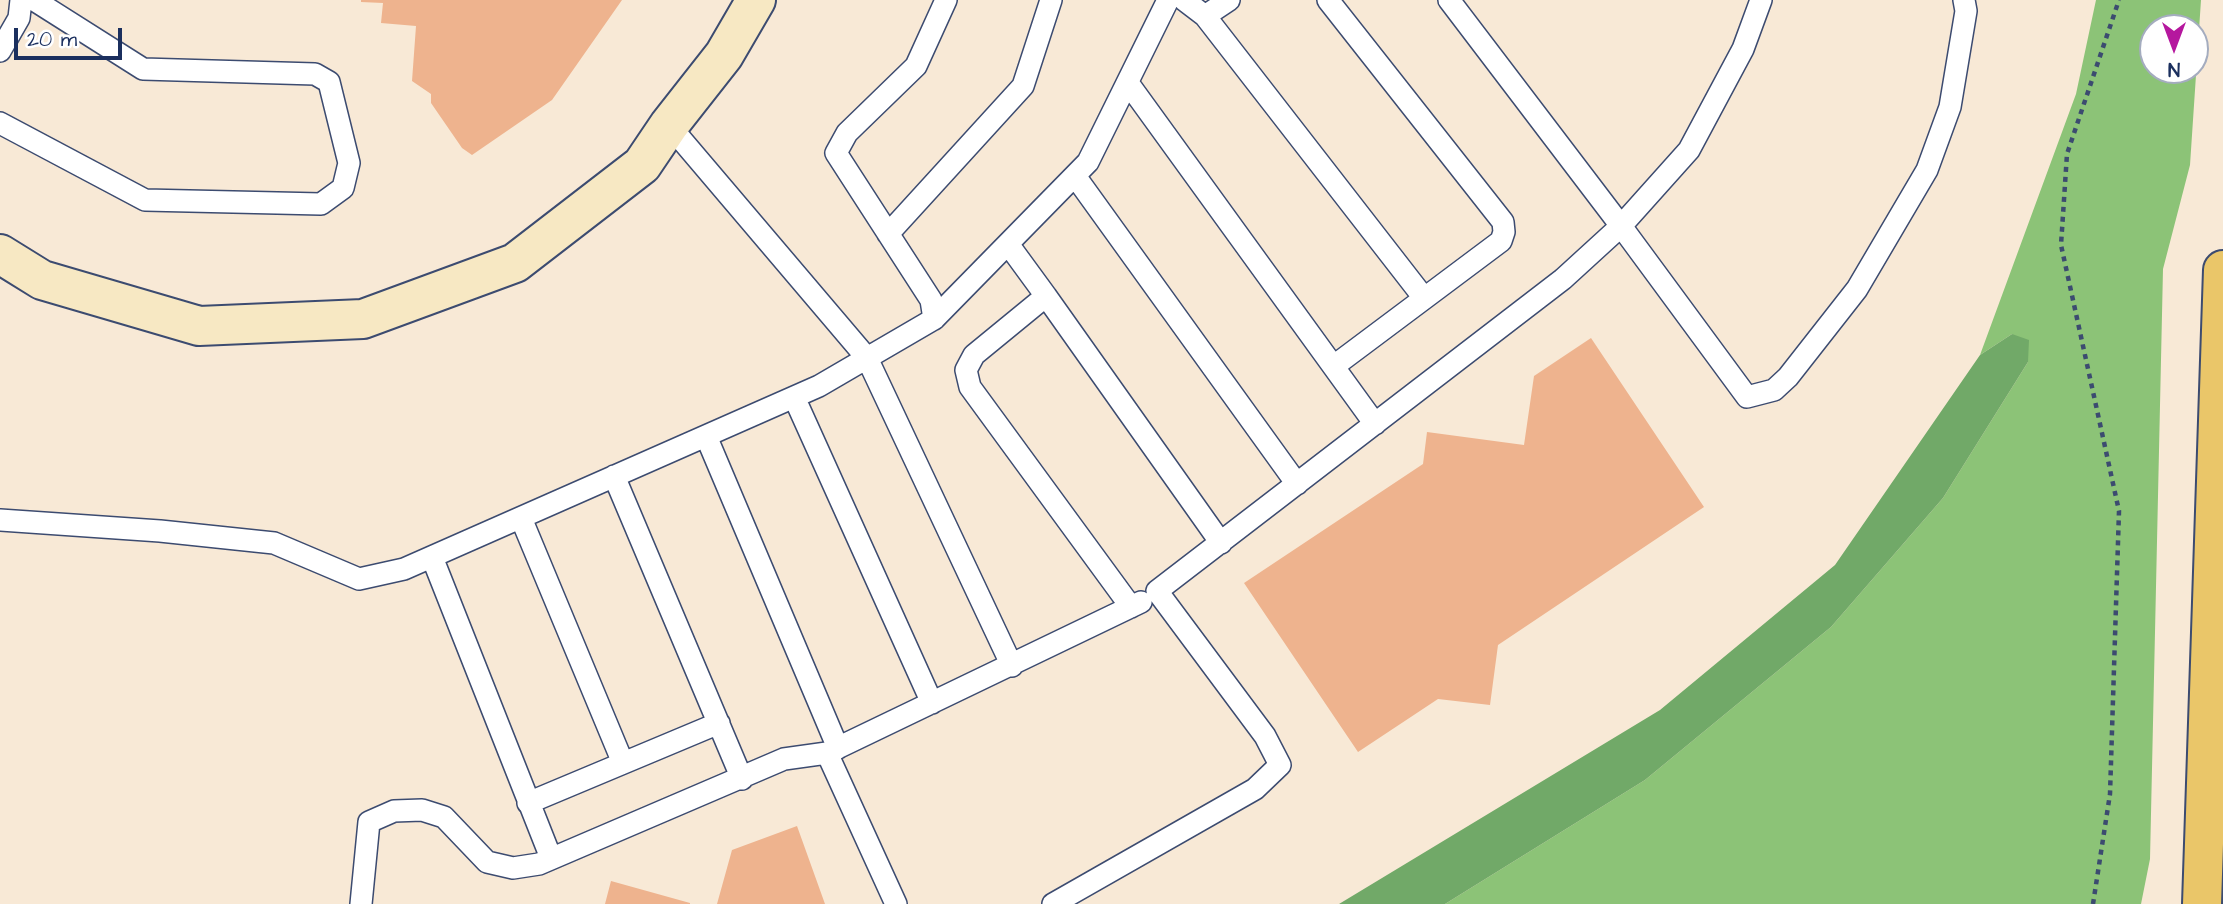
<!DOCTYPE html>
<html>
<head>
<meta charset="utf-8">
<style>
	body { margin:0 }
	#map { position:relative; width:2223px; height:904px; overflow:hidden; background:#f8e9d6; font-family:"Architects Daughter",sans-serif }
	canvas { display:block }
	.north { position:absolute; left:2139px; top:14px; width:70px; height:70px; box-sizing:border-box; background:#fff; border:2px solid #a4acbf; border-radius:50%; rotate:180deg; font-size:19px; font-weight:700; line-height:28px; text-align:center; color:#1b2f5e }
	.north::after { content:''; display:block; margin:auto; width:24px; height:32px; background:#b5179e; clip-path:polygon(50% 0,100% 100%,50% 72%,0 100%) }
	.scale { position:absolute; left:14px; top:28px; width:108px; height:32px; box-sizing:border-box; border:4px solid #1b2f5e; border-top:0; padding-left:9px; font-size:21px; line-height:24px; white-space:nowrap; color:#1b2f5e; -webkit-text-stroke:5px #fff; paint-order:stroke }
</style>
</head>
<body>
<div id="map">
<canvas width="2223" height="904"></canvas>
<div class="north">N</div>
<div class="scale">20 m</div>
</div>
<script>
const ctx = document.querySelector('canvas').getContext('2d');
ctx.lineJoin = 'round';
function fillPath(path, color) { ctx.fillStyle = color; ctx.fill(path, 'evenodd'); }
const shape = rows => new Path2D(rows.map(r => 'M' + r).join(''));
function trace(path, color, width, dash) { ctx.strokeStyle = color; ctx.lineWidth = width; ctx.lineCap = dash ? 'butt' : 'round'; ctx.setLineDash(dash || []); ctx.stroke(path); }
fillPath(shape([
	[2096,0,2201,0,2190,165,2163,269,2150,859,2141,904,1445,904,1645,780,1831,627,1943,498,2028,362,2012,334,1980,355,2076,94],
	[2153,28,2195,28,2195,70,2153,70]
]), '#8cc377');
fillPath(shape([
	[2012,334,2029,340,2028,362,1943,498,1831,627,1645,780,1445,904,1339,904,1660,710,1835,565,1980,355]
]), '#71a968');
fillPath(shape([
	[361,0,622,0,552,100,472,155,462,148,431,103,431,94,412,81,416,26,381,23,383,3,361,2],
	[1591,338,1704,507,1498,645,1490,705,1438,699,1358,752,1244,583,1423,464,1427,432,1524,445,1534,376],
	[797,826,825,904,717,904,732,850],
	[611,881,690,903,690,904,605,904]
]), '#eeb38e');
const lane = shape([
	[1184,0,1205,16,1229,0],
	[1328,0,1503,222,1504,232,1501,241,1334,366],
	[1449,0,1621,226,1689,150,1743,49,1761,0],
	[1205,16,1424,298],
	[0,51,19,18,21,0],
	[1128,83,1375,424],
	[0,123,145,200,321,204,343,188,349,163,329,82,315,74,143,69,34,0],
	[669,125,867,358,1012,666],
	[1075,176,1297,484],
	[888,234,1023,86,1051,0],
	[1008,244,1046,296,974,355,966,370,970,387,1131,607],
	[1046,296,1221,543],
	[934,319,1088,162,1168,0],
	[794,397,932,703],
	[706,436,838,748],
	[614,476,742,779],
	[521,518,623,763],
	[0,520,160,531,274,543,359,579,404,569,819,386,934,319,931,300,836,153,847,133,916,66,946,0],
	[432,557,551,858],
	[827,753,1141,602],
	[528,803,719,723],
	[361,904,369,822,394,811,422,810,444,817,487,862,513,868,539,864,784,759,827,753,896,904],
	[1053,904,1255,789,1280,765,1265,736,1157,591,1563,279,1621,226,1747,397,1774,390,1788,377,1857,289,1927,170,1950,107,1966,11,1964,0]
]);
const secondary = shape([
	[0,254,42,280,199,326,363,319,515,263,642,165,669,125,724,55,756,0]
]);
const primary = shape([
	[2202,904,2223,270]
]);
trace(lane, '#3c4b70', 24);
trace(secondary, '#3c4b70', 42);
trace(primary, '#3c4b70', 42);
trace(shape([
	[2093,904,2110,794,2119,511,2061,245,2067,154,2119,0]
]), '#3c4b70', 4.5, [5, 5]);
trace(lane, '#fff', 21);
trace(secondary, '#f7e8c3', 38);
trace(primary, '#eac669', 38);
</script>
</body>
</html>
